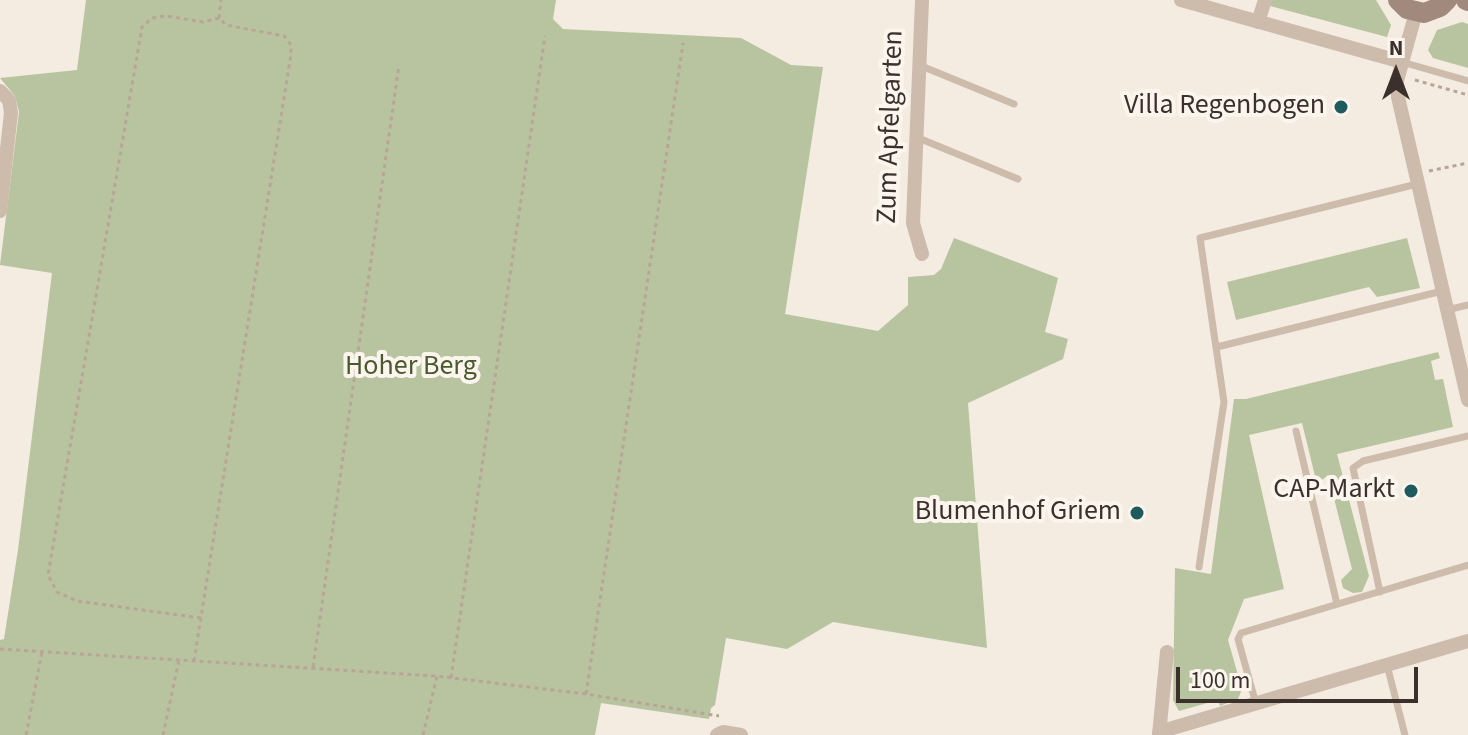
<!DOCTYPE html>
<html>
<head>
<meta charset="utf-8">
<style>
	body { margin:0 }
	#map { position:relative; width:1468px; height:735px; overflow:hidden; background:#f4ebe1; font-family:"Source Sans 3",sans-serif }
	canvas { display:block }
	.north { position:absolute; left:1356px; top:32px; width:80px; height:80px; -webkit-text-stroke:6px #fbf5ee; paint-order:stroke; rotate:0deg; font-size:22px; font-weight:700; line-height:32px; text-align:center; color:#3b302b }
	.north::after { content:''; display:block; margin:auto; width:28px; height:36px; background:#3b302b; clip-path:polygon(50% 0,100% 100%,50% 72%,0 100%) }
	.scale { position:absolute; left:1176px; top:667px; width:242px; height:36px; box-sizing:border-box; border:4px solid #3b302b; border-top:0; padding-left:10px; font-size:24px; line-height:28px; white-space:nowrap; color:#3b302b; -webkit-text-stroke:6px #fbf5ee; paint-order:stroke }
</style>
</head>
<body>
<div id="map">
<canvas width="1468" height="735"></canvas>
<div class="north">N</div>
<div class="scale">100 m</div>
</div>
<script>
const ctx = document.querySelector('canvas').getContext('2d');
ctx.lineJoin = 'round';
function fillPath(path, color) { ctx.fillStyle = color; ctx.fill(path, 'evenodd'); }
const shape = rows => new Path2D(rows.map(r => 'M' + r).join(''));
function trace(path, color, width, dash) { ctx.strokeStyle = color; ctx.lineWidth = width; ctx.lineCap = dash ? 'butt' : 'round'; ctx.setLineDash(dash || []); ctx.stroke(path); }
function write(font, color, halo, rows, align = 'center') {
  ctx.font = font + ' "Source Sans 3",sans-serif'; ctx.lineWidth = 8; ctx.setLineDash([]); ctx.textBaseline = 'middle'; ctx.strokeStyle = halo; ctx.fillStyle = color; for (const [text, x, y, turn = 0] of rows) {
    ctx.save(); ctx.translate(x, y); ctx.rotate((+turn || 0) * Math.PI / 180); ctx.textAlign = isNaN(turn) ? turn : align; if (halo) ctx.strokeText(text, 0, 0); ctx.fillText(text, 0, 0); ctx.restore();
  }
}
fillPath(shape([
	[86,0,556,0,553,19,563,29,741,38,791,65,823,67,785,314,878,331,908,305,908,277,934,275,941,269,954,238,1058,278,1045,332,1068,339,1063,359,968,403,987,648,833,622,787,649,726,638,715,705,711,708,709,719,601,703,595,735,0,735,0,640,4,639,18,550,52,273,0,265,19,112,15,96,0,78,77,70],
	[1272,0,1376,0,1391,25,1387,37,1270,6],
	[1462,22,1468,24,1468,68,1433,58,1428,50,1437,30],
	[1407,238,1420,288,1377,297,1369,287,1236,320,1227,282],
	[1438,352,1440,358,1431,361,1435,380,1443,379,1453,427,1337,454,1369,576,1362,592,1353,593,1343,588,1341,580,1352,569,1328,475,1317,484,1302,423,1249,435,1284,589,1244,599,1228,640,1242,689,1238,699,1220,706,1218,700,1179,711,1173,700,1175,568,1211,574,1234,399,1246,399]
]), '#b8c4a0');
trace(shape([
	[1415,80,1468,95],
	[1429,171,1468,163],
	[201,618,77,601,57,592,48,575,142,27,152,18,166,16,203,22,219,18],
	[0,649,437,676,586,694,719,716],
	[194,661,291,54,291,45,284,36,226,25,219,18,221,0],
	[313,667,399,65],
	[451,678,545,36],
	[586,694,683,43],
	[26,735,42,652],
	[163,735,179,660],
	[423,735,437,676]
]), '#b9a596', 3, [4, 4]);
trace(shape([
	[1402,62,1468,81],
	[919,65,1014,104],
	[916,137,1018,179],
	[1447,310,1468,305],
	[1217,347,1442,291],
	[1296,431,1337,604],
	[1199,567,1224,402,1200,238,1417,184],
	[1380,592,1353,468,1363,461,1468,436],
	[1387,665,1405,735],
	[1256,704,1238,639,1241,633,1468,565]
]), '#cdbbac', 7);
trace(shape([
	[922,0,913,223,922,254],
	[1181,0,1402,62],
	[1416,12,1397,81,1398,97,1468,400],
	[1258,22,1265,0],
	[0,91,9,100,11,113,0,211],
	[1159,732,1468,641],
	[717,735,723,732,741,735],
	[1159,735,1167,652]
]), '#cdbbac', 14);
trace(shape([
	[1398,0,1407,9,1424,13,1440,7,1447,0],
	[1466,0,1468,1]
]), '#a18a7d', 20);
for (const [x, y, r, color] of [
	[1341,107,8,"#1f5a5e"],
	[1411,491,8,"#1f5a5e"],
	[1137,513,8,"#1f5a5e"]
]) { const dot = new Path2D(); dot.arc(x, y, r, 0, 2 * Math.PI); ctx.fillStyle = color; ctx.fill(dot); trace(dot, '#fbf5ee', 3); }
write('28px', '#3b302b', '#fbf5ee', [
	["Villa Regenbogen",1325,107],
	["CAP-Markt",1395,491],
	["Blumenhof Griem",1121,513]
], 'right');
write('28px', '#3b302b', '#fbf5ee', [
	["Zum Apfelgarten",892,127,-88]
]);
write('28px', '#4a5a2e', '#fbf5ee', [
	["Hoher Berg",411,368]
]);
</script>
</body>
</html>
